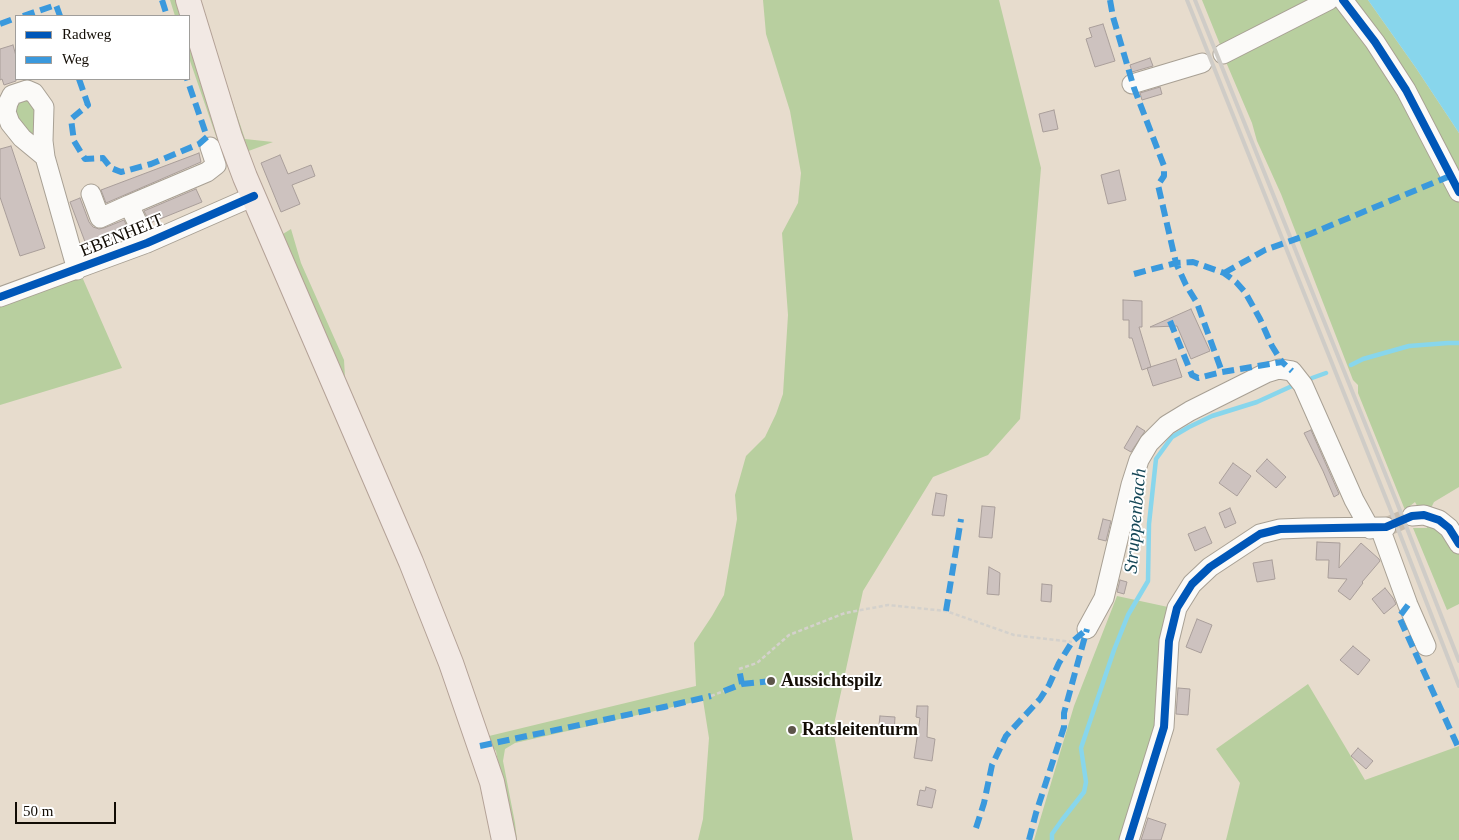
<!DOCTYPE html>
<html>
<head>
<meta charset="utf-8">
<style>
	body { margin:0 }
	#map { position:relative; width:1459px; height:840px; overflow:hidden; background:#e7dccd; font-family:Georgia,serif }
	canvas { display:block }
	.legend { position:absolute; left:15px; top:15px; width:175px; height:65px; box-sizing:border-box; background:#fff; border:1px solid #a09e9b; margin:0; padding:6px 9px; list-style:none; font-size:15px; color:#120c04 }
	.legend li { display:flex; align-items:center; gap:10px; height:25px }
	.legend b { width:25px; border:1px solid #a09e9b }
	.scale { position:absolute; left:15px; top:802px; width:101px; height:22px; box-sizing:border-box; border:2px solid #120c04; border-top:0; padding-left:6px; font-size:15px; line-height:18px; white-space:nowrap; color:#120c04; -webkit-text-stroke:4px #fff; paint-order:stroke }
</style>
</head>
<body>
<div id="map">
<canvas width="1459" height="840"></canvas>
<ul class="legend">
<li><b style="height:6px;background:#0057b8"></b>Radweg</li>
<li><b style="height:6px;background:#3a99dd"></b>Weg</li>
</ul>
<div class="scale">50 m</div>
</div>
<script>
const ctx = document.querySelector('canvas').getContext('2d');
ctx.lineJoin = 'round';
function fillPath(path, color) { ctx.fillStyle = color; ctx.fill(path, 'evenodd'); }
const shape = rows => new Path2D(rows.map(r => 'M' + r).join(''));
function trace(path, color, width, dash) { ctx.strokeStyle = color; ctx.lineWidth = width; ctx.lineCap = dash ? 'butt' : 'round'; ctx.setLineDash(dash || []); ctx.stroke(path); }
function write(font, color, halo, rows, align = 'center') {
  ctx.font = font + ' Georgia,serif'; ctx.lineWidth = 4; ctx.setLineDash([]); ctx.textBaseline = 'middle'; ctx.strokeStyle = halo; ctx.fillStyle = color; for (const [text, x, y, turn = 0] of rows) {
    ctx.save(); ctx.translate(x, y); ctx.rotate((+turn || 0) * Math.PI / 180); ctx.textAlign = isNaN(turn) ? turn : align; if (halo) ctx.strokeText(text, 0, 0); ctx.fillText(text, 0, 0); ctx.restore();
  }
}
fillPath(shape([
	[170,0,181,0,186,16,175,16],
	[763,0,999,0,1041,168,1020,419,988,455,933,477,863,591,833,729,853,840,698,840,703,819,709,738,703,700,515,743,505,749,503,761,515,823,517,840,512,840,496,751,486,740,278,237,291,229,301,263,344,360,345,378,421,556,462,660,489,736,696,686,694,643,712,616,724,595,737,519,735,495,746,456,765,437,776,414,783,394,788,315,782,233,798,203,801,173,790,111,766,34],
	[1202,0,1320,0,1221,47],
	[1348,0,1368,0,1416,68,1459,133,1459,180],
	[1334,1,1403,94,1459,202,1459,487,1434,502,1430,510,1420,511,1415,502,1405,510,1358,393,1358,385,1353,380,1281,194,1257,141,1252,123,1226,62],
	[189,24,224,140,218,142,189,58],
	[218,59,245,139,273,142,243,153],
	[25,98,36,104,40,136,33,140,14,113,19,100],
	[78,273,83,279,122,368,0,405,0,301],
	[1426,524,1449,535,1459,554,1459,604,1447,610,1413,528,1427,528],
	[1117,596,1168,607,1154,738,1123,840,1034,840,1074,706],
	[1308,684,1365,780,1459,746,1459,840,1226,840,1240,783,1216,749]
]), '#b8cf9f');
fillPath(shape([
	[1368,0,1459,0,1459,133,1416,68]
]), '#88d6ec');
trace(shape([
	[1351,365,1363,359,1409,346,1448,343,1459,343],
	[1312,378,1326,373],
	[1052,840,1052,834,1062,820,1084,792,1086,782,1081,748,1114,650,1128,615,1148,581,1149,524,1156,459,1172,437,1189,427,1212,416,1257,402,1292,386]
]), '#88d6ec', 4.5);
const building = shape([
	[1103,24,1115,61,1095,67,1086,39,1092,37,1089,28,1103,24],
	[13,45,16,56,16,81,4,85,2,79,0,80,0,49,13,45],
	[1150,58,1153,66,1132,72,1130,65,1150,58],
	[1160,87,1162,94,1142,100,1140,93,1160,87],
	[1054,110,1058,129,1043,132,1039,114,1054,110],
	[11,146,45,248,20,256,0,197,0,149,11,146],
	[199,153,201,162,106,203,101,190,199,153],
	[280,155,288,174,311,165,315,176,292,185,300,204,281,212,261,163,280,155],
	[1119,170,1126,200,1108,204,1101,175,1119,170],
	[196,189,202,202,150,223,144,211,196,189],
	[80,198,89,222,93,227,99,229,104,228,124,220,129,231,87,247,70,202,80,198],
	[1123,300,1142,301,1142,327,1139,327,1151,367,1142,370,1132,338,1129,338,1129,320,1123,320,1123,300],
	[1191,309,1210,351,1191,359,1177,326,1150,327,1191,309],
	[1176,359,1182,377,1153,386,1147,368,1176,359],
	[1137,426,1145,431,1131,452,1124,448,1137,426],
	[1311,430,1339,494,1334,497,1323,471,1304,433,1311,430],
	[1267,459,1286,477,1276,488,1256,471,1267,459],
	[1233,463,1251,476,1237,496,1219,483,1233,463],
	[936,493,947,495,944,516,932,515,936,493],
	[982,506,995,507,992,538,979,537,982,506],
	[1230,508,1236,523,1225,528,1219,513,1230,508],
	[1103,519,1111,521,1106,541,1098,539,1103,519],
	[1205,527,1212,543,1195,551,1188,534,1205,527],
	[1317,542,1340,543,1339,568,1361,543,1379,559,1380,561,1362,582,1363,583,1350,600,1338,591,1347,579,1328,578,1329,560,1316,560,1317,542],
	[1272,560,1275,579,1257,582,1253,563,1272,560],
	[989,567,1000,573,999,595,987,594,989,567],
	[1120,580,1127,582,1124,594,1117,592,1120,580],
	[1042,584,1052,585,1051,602,1041,601,1042,584],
	[1385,588,1393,598,1396,604,1384,614,1372,599,1385,588],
	[1197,619,1212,625,1201,653,1186,647,1197,619],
	[1353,646,1370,660,1358,675,1340,660,1353,646],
	[1178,688,1190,689,1188,715,1176,714,1178,688],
	[917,706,928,706,927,737,935,739,932,761,914,758,920,718,916,717,917,706],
	[880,716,895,717,894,734,878,733,880,716],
	[1358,748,1373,761,1366,769,1351,756,1358,748],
	[926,787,936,790,932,808,917,805,920,790,925,791,926,787],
	[1148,818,1166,824,1161,840,1141,840,1148,818]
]);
fillPath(building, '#cdc2bf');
trace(building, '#a99e9a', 1);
trace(shape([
	[1386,527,1412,516]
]), '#c7bdaf', 19, [19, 9]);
const minor = shape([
	[1343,0,1375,42,1406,90,1459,192],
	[1223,54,1329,0],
	[1132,84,1202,63],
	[45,157,43,141,44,107,34,93,27,90,12,95,8,103,6,112,10,123,22,138,45,157,77,270],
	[91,194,100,218,129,205],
	[147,243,129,205,207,172,216,165,210,147],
	[0,297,147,243,254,196],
	[1412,516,1424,515,1439,520,1449,528,1459,544],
	[1380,528,1408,605,1426,646],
	[1087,629,1104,598,1131,485,1139,460,1149,443,1167,425,1190,411,1266,373,1279,369,1292,371,1303,385,1354,500,1370,529],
	[1129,840,1164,727,1169,641,1177,608,1192,584,1210,567,1260,534,1280,529,1306,528,1386,527]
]);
const major = shape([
	[188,0,230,137,245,177,411,562,451,663,492,782,504,840]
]);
trace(minor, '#a8a094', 21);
trace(major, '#b4a297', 26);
trace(shape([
	[739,669,757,663,789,635,845,613,888,605,946,611,1014,635,1072,642],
	[711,696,724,691]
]), '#d4d1cc', 2.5, [4, 2.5]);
trace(minor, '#fbfaf8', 19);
trace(major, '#f2e9e4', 24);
trace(shape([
	[1187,0,1389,506,1459,686],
	[1195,0,1397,503,1459,661]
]), '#cfccc7', 4);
trace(shape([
	[162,0,167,16],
	[1110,0,1113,17,1134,88,1164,166,1164,176,1158,185,1176,263,1186,285,1197,303,1222,372],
	[23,16,56,5,60,16],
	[0,24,16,18],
	[79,79,88,105,71,119,74,141,85,159,103,158,111,168,121,172,151,164,199,144,207,137,187,79],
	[1224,273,1265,250,1310,234,1450,176],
	[1134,274,1176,263,1193,262,1224,273,1236,282,1245,292,1260,319,1272,346,1282,362],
	[1170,321,1192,375,1198,378,1222,372,1282,362,1292,371],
	[1408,605,1399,617,1459,749],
	[946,611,961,519],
	[742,684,771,681],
	[724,691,742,684,739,669],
	[480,746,664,707,711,696],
	[976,828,984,803,992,765,1006,736,1040,699,1049,685,1059,663,1072,642,1087,629],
	[1029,840,1036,813,1064,727,1064,713,1087,629]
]), '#3a99dd', 6, [12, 6]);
trace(shape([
	[1343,0,1375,42,1406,90,1459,192],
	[0,297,147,243,254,196],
	[1129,840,1164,727,1169,641,1177,608,1192,584,1210,567,1260,534,1280,529,1386,527,1412,516,1424,515,1439,520,1449,528,1459,544]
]), '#0057b8', 8);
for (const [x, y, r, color] of [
	[771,681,5,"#5d554a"],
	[792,730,5,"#5d554a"]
]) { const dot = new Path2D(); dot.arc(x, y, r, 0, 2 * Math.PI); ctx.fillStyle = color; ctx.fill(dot); trace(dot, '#fff', 2); }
write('18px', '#120c04', '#fff', [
	["EBENHEIT",122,236,-22]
]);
write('bold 18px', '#120c04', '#fff', [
	["Aussichtspilz",781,681],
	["Ratsleitenturm",802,730]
], 'left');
write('italic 19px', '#154757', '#fff', [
	["Struppenbach",1136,521,-85]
]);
</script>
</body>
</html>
